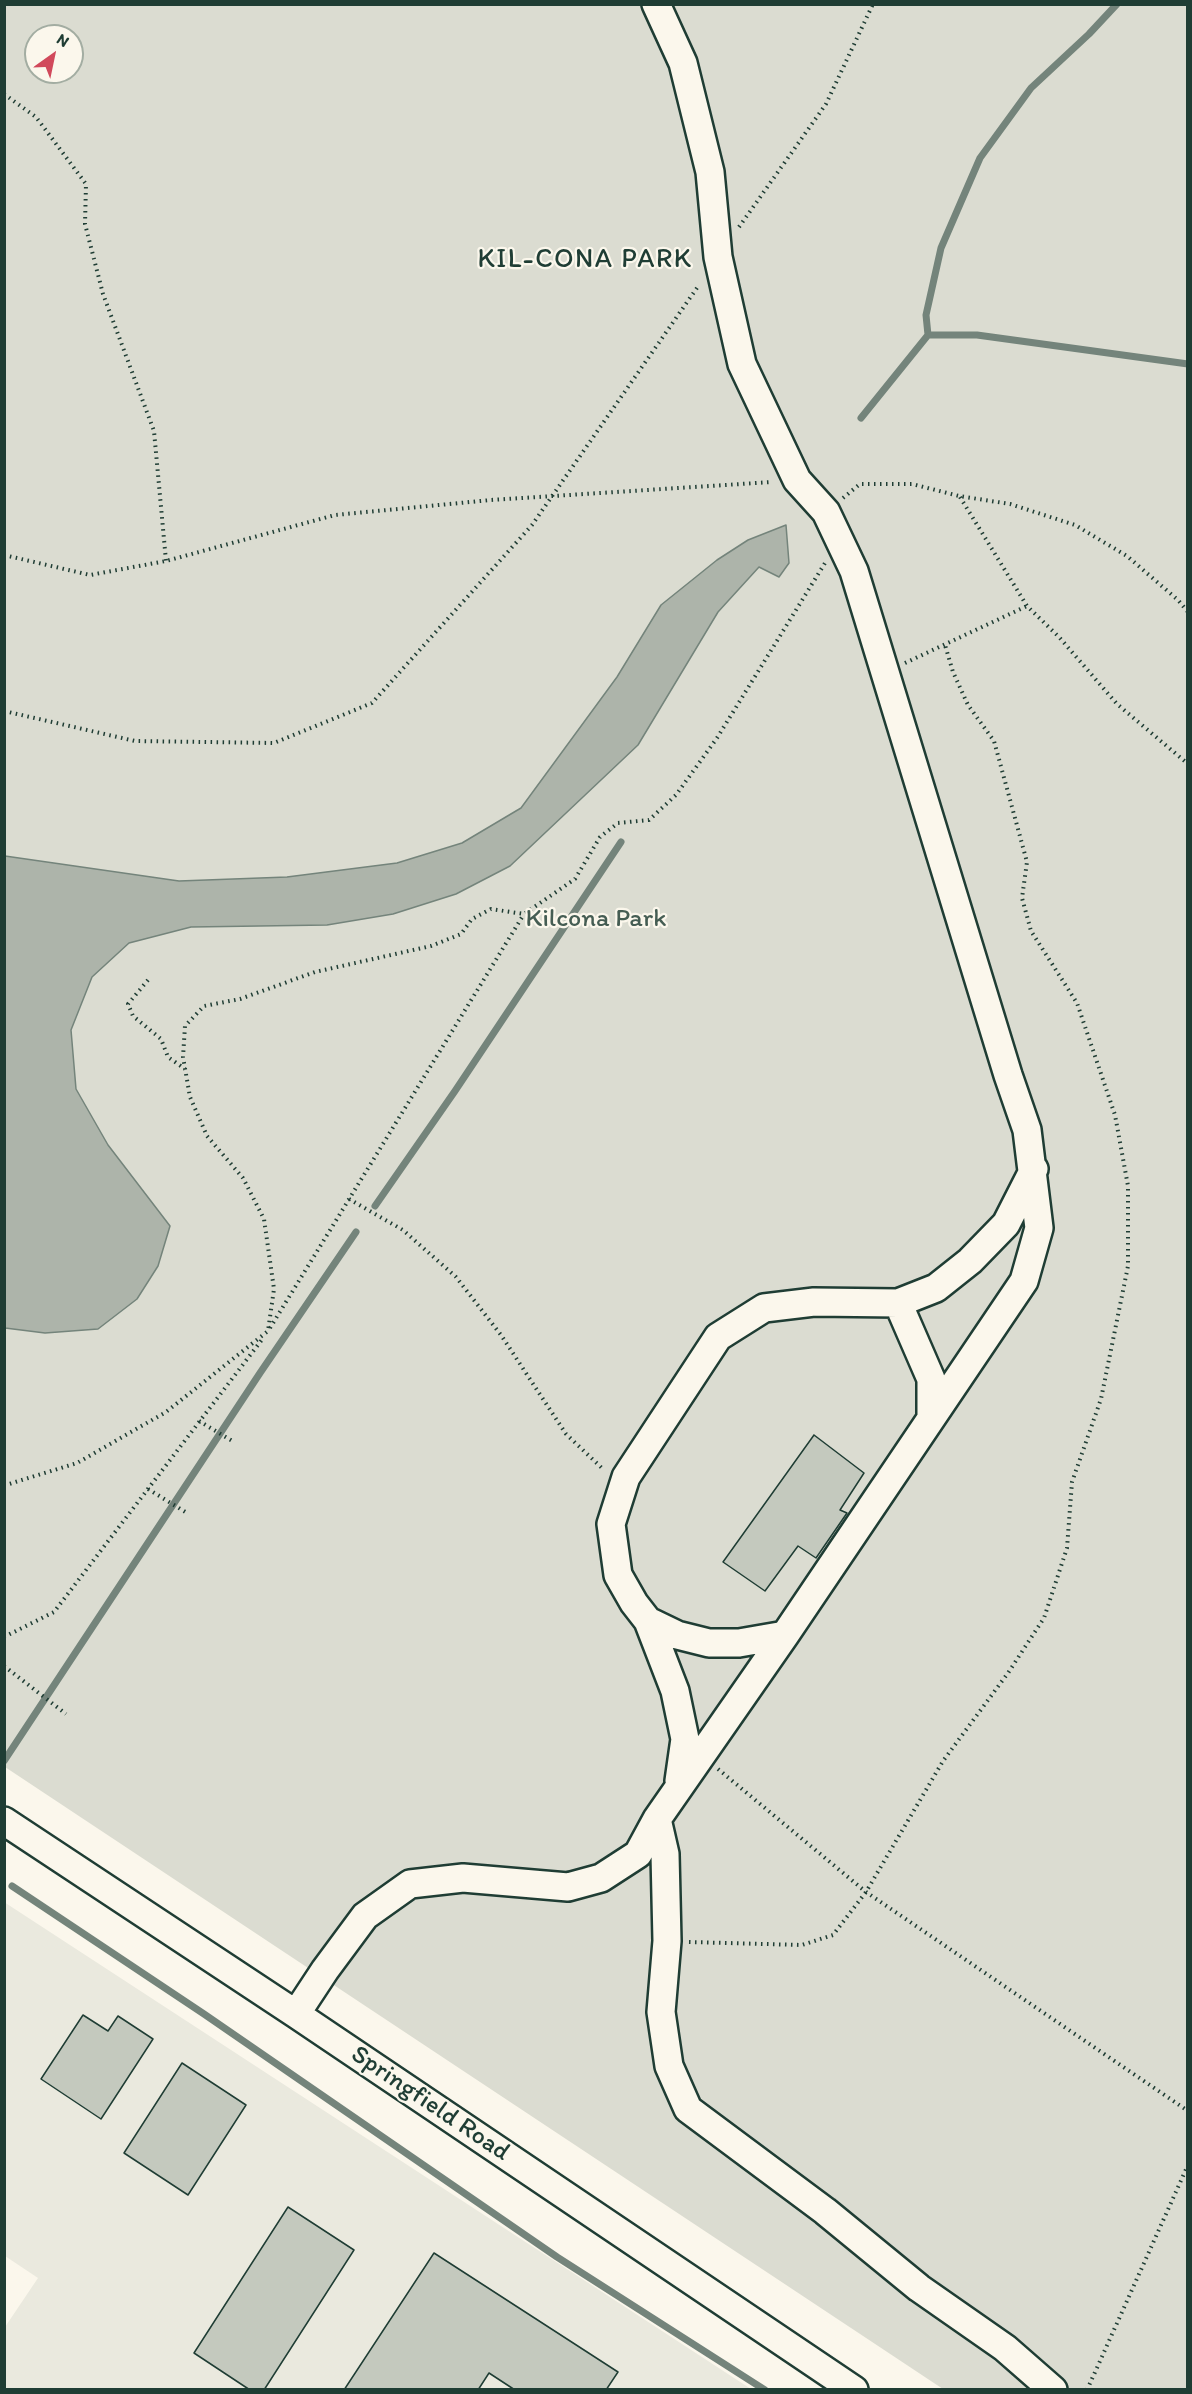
<!DOCTYPE html>
<html>
<head>
<meta charset="utf-8">
<style>
	body { margin:0 }
	#map { position:relative; width:1192px; height:2394px; overflow:hidden; background:#fbf7ec; font-family:Itim,sans-serif }
	canvas { display:block }
	.frame { position:absolute; inset:0; border:6px solid #1f3d34; pointer-events:none }
	.north { position:absolute; left:24px; top:24px; width:60px; height:60px; box-sizing:border-box; background:#fbf7ec; border:2px solid #a3ada2; border-radius:50%; rotate:33deg; font-size:16px; font-weight:700; line-height:24px; text-align:center; color:#1f3d34 }
	.north::after { content:''; display:block; margin:auto; width:21px; height:27px; background:#d1495b; clip-path:polygon(50% 0,100% 100%,50% 72%,0 100%) }
</style>
</head>
<body>
<div id="map">
<canvas width="1192" height="2394"></canvas>
<div class="frame"></div>
<div class="north">N</div>
</div>
<script>
const ctx = document.querySelector('canvas').getContext('2d');
ctx.lineJoin = 'round';
function fillPath(path, color) { ctx.fillStyle = color; ctx.fill(path, 'evenodd'); }
const shape = rows => new Path2D(rows.map(r => 'M' + r).join(''));
function trace(path, color, width, dash) { ctx.strokeStyle = color; ctx.lineWidth = width; ctx.lineCap = dash ? 'butt' : 'round'; ctx.setLineDash(dash || []); ctx.stroke(path); }
function write(font, color, halo, rows, align = 'center') {
  ctx.font = font + ' Itim,sans-serif'; ctx.lineWidth = 4.5; ctx.setLineDash([]); ctx.textBaseline = 'middle'; ctx.strokeStyle = halo; ctx.fillStyle = color; for (const [text, x, y, turn = 0] of rows) {
    ctx.save(); ctx.translate(x, y); ctx.rotate((+turn || 0) * Math.PI / 180); ctx.textAlign = isNaN(turn) ? turn : align; if (halo) ctx.strokeText(text, 0, 0); ctx.fillText(text, 0, 0); ctx.restore();
  }
}
fillPath(shape([
	[4,1902,751,2389,5,2389,5,2327,38,2278,5,2256]
]), '#eae9de');
fillPath(shape([
	[4,5,1187,5,1187,2389,943,2389,5,1767],
	[36,36,72,36,72,72,36,72]
]), '#dbdcd1');
const water = shape([
	[786,525,789,563,779,577,759,567,718,612,638,745,510,866,456,894,393,914,327,925,191,927,129,943,92,977,71,1030,76,1089,108,1145,170,1226,158,1266,137,1299,98,1329,45,1333,5,1328,5,856,179,881,287,877,397,863,462,843,521,808,617,677,661,605,717,560,748,540,786,525]
]);
fillPath(water, '#adb4aa');
trace(water, '#74847b', 1.5);
trace(shape([
	[928,335,926,315,941,248,980,158,1031,88,1089,34,1117,4],
	[861,418,928,335,977,335,1188,364],
	[375,1206,455,1091,621,842],
	[4,1761,260,1373,356,1232],
	[12,1886,204,2014,557,2257,765,2390]
]), '#74847b', 7);
const building = shape([
	[814,1435,864,1473,840,1510,847,1513,816,1558,798,1546,765,1591,723,1562,814,1435],
	[83,2015,108,2031,118,2016,153,2039,101,2119,41,2079,83,2015],
	[182,2063,246,2105,188,2195,124,2153,182,2063],
	[288,2207,354,2250,264,2390,250,2390,194,2353,288,2207],
	[434,2253,618,2372,606,2390,515,2390,489,2373,478,2390,344,2390,434,2253]
]);
fillPath(building, '#c4c9be');
trace(building, '#1f3d34', 1.5);
const minor = shape([
	[898,1303,931,1379,931,1416],
	[648,1621,677,1635,709,1643,739,1643,785,1635],
	[679,1781,685,1739,675,1691,648,1621,634,1603,618,1575,611,1524,626,1477,718,1337,764,1308,814,1302,898,1303,936,1288,970,1261,1006,1224,1034,1169],
	[657,1819,665,1854,667,1941,661,2012,669,2066,688,2109,825,2211,919,2288,1005,2348,1053,2390],
	[4,1821,296,2014,854,2390],
	[296,2014,325,1970,365,1916,410,1884,463,1878,568,1887,601,1878,638,1854,657,1819,785,1635,1024,1281,1039,1228,1027,1130,1008,1075,854,571,826,512,797,480,742,364,718,257,710,172,683,63,656,4]
]);
trace(minor, '#1f3d34', 32);
trace(shape([
	[4,94,36,117,86,184,85,224,103,294,154,431,166,561],
	[739,227,826,104,873,4],
	[960,497,1027,606,1059,637,1117,704,1188,764],
	[843,498,860,484,912,484,959,496,1010,504,1075,525,1127,556,1178,600,1188,612],
	[4,555,90,575,166,561,335,515,491,500,772,482],
	[905,663,1027,606],
	[4,711,135,741,274,743,372,703,532,525,699,285],
	[148,980,128,1004,133,1016,161,1039,168,1057,185,1069],
	[349,1199,403,1230,456,1277,501,1335,566,1434,604,1470],
	[270,1328,524,914],
	[199,1421,234,1442],
	[4,1483,9,1484,77,1463,166,1412,268,1331,274,1289,264,1219,243,1178,207,1136,190,1097,183,1057,185,1026,204,1006,240,999,315,972,431,946,461,934,472,919,491,909,524,914,575,879,600,837,618,823,649,820,676,795,717,738,825,563],
	[148,1489,187,1513],
	[4,1637,54,1612,264,1337],
	[4,1666,66,1714],
	[718,1769,866,1892,1188,2111],
	[689,1942,802,1945,833,1935,866,1892,943,1761,1008,1673,1044,1618,1067,1548,1072,1482,1101,1399,1128,1266,1128,1186,1115,1115,1077,1003,1031,931,1022,898,1027,862,994,741,968,705,953,672,945,645],
	[1087,2390,1188,2165]
]), '#1f3d34', 4, [1.5, 4.5]);
trace(minor, '#fbf7ec', 27);
write('26px', '#455d53', '#fbf7ec', [
	["Kilcona Park",596,919]
]);
write('26px', '#1f3d34', '#fbf7ec', [
	["Springfield Road",430,2104,34]
]);
ctx.letterSpacing = '1.5px';
write('27px', '#1f3d34', '#fbf7ec', [
	["KIL-CONA PARK",585,260]
]);
ctx.letterSpacing = '0px';
</script>
</body>
</html>
